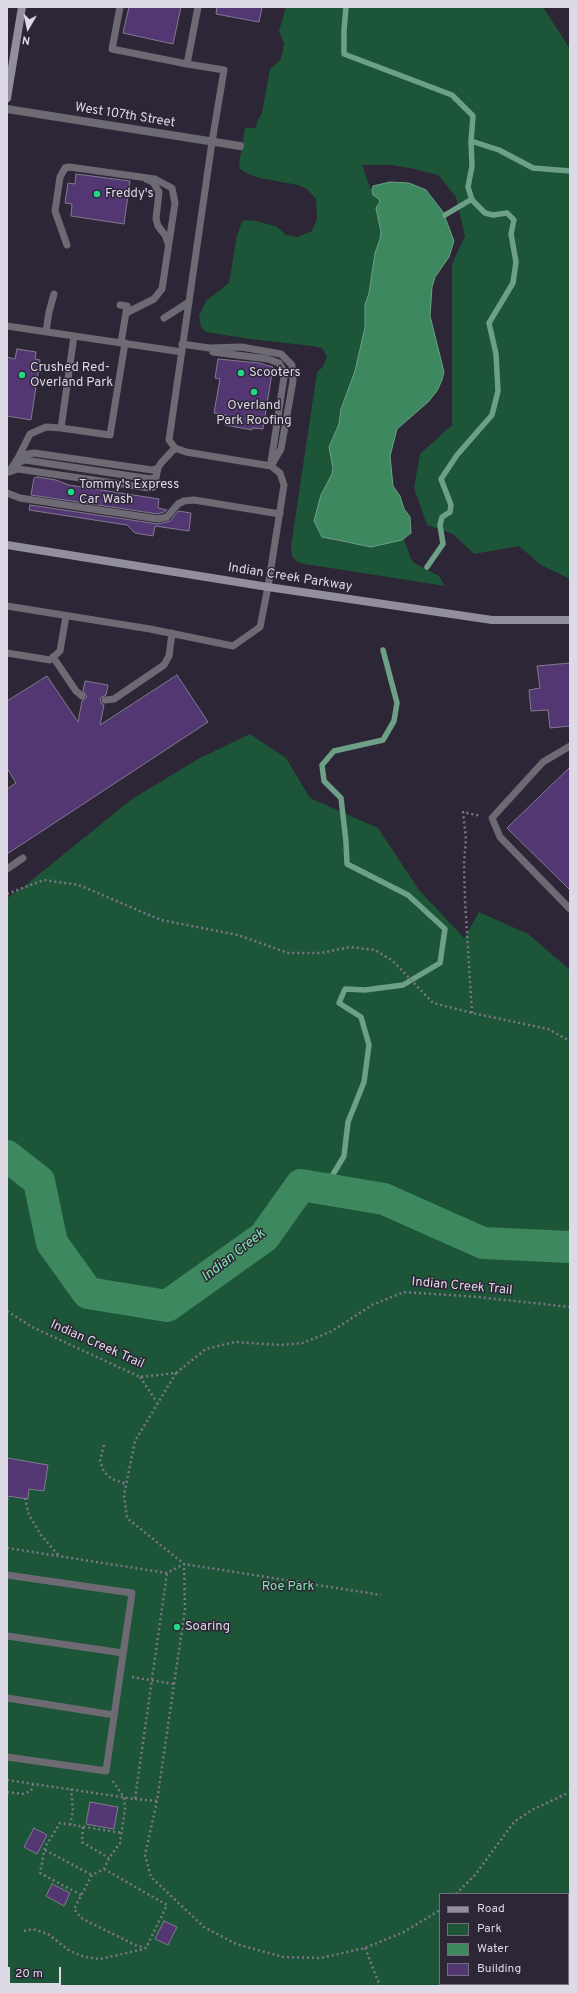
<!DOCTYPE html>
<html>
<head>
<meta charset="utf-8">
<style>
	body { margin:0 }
	#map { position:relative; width:577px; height:1993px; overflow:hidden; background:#2d2637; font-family:Overpass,sans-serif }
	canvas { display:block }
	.frame { position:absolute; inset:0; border:8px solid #ddd9e5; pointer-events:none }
	.legend { position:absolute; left:439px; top:1893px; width:130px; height:92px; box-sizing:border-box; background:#2d2637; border:1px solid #736e7d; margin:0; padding:5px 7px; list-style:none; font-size:12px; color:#ddd9e5 }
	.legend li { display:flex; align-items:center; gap:8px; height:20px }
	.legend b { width:20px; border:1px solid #736e7d }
	.north { position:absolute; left:8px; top:8px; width:40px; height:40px; -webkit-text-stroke:3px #2d2637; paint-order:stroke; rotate:189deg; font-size:11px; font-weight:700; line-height:16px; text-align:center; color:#ddd9e5 }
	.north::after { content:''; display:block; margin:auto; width:14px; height:18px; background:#ddd9e5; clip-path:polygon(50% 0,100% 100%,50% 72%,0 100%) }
	.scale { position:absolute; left:8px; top:1967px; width:53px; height:18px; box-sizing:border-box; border:2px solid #ddd9e5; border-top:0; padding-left:5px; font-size:12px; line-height:14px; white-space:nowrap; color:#ddd9e5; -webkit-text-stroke:3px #2d2637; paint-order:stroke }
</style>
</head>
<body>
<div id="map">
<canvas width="577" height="1993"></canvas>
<div class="frame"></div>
<ul class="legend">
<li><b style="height:5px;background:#938e9d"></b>Road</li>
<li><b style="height:11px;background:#1c5537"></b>Park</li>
<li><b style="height:11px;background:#3d885e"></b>Water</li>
<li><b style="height:11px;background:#523772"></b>Building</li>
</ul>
<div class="north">N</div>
<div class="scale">20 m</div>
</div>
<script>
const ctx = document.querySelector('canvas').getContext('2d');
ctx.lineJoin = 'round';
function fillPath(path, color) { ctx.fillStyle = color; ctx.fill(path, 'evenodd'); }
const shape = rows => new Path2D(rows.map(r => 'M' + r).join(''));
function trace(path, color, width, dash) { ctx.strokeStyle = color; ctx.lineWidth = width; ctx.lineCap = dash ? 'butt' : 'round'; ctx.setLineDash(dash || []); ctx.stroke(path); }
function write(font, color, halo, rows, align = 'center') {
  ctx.font = font + ' Overpass,sans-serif'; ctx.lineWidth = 3; ctx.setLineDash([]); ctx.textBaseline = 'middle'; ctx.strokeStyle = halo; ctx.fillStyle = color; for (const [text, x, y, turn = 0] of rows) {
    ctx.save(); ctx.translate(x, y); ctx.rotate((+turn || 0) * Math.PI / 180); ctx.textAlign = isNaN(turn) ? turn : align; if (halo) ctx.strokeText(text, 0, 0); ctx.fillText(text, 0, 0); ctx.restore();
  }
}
fillPath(shape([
	[286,7,543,7,570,49,570,579,541,565,519,546,474,554,453,534,427,525,414,488,420,454,452,425,452,264,465,236,456,197,438,175,410,168,391,165,362,165,373,195,379,199,380,202,376,208,381,232,380,239,375,253,369,293,365,305,365,327,355,371,341,409,339,424,329,447,333,468,332,474,314,521,322,536,336,541,371,547,404,539,411,559,414,563,439,576,445,586,305,564,298,562,292,556,291,546,317,372,323,367,327,357,322,348,312,346,250,339,206,332,201,327,199,316,206,301,229,283,237,235,242,222,245,220,256,221,277,227,286,235,297,237,312,231,317,219,316,199,307,189,298,185,259,178,248,174,240,169,239,165,245,128,256,128,257,122,262,113,270,69,281,59,284,44,279,31],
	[250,734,286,758,310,798,378,828,419,890,464,938,479,912,528,934,570,970,570,1946,568,1941,568,1894,440,1894,440,1984,532,1984,532,1986,7,1986,7,898,27,884,132,799,198,759]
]), '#1c5537');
const water = shape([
	[390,182,409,183,426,190,443,212,454,241,449,257,435,277,432,287,430,316,444,372,442,380,437,391,428,402,397,429,390,456,393,486,400,496,404,509,410,517,411,533,402,540,371,547,322,537,314,521,321,495,332,474,333,468,329,447,339,424,341,409,355,371,365,327,365,305,369,293,375,253,380,239,381,232,376,208,380,202,379,199,373,195,372,190,373,186,390,182]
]);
fillPath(water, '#3d885e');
trace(water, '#6da086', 1);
trace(shape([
	[346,7,344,30,344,54,452,95,473,116,471,141,472,166,468,187,472,200,485,213,493,215,507,213,514,220,511,234,516,262,513,283,489,323,496,354,498,391,492,415,457,455,441,479,451,505,450,512,442,517,440,525,443,544,427,567],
	[471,141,499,150,533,168,570,171],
	[445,215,472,199],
	[308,1186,332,1176,344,1156,348,1122,364,1082,369,1045,361,1017,339,1003,345,989,365,990,403,985,440,963,445,929,408,895,347,864,346,842,341,798,324,781,322,765,334,751,383,740,394,721,397,703,383,650]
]), '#6da086', 5.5);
trace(shape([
	[7,1156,39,1181,52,1243,88,1293,167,1306,264,1237,301,1185,384,1199,483,1243,570,1247]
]), '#3d885e', 32);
const building = shape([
	[129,7,181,7,173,44,123,33,129,7],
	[217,7,262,7,259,22,216,14,217,7],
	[76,174,130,181,124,224,71,216,72,204,65,203,68,183,75,184,76,174],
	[17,349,36,352,35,359,40,360,31,420,7,416,7,357,15,359,17,349],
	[218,359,259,363,273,367,263,429,252,428,252,430,225,425,226,415,214,413,220,379,215,378,218,359],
	[38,477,56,480,69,485,159,499,158,508,167,510,164,512,158,514,31,495,34,478,38,477],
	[30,505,158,524,170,521,178,511,191,513,189,531,155,526,153,536,135,533,127,525,29,510,30,505],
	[570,663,570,726,550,728,548,710,531,711,529,690,540,688,537,666,570,663],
	[177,675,208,722,7,854,7,789,16,783,7,768,7,701,47,676,78,722,82,701,87,697,83,691,85,681,108,685,106,695,100,698,101,703,104,705,100,725,177,675],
	[570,767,570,890,507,828,570,767],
	[7,1458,48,1465,44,1491,29,1489,28,1499,7,1496,7,1458],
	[90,1802,118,1807,114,1829,86,1824,90,1802],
	[34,1828,47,1835,37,1854,24,1847,34,1828],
	[52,1884,70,1893,64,1906,46,1896,52,1884],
	[164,1921,177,1927,168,1945,155,1939,164,1921]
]);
fillPath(building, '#523772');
trace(building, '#827a8f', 1);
trace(shape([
	[7,894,44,880,79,885,161,920,238,935,288,953,321,953,350,947,375,950,393,961,433,1003,472,1013,548,1029,570,1041],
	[472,1013,465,901,464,863,466,839,463,812,481,816],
	[7,1311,32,1327,140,1377,176,1373,206,1349,235,1342,281,1345,303,1343,332,1331,372,1305,404,1292,478,1297,570,1307],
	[176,1373,135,1441,124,1495,127,1518,184,1564,185,1609,157,1801,145,1855,151,1877,204,1927,236,1944,283,1957,321,1958,365,1948,404,1932,440,1910],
	[140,1377,157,1402],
	[104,1445,100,1461,104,1472,112,1479,126,1484],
	[25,1498,29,1515,41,1535,59,1556],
	[7,1500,9,1496],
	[7,1548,167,1573,184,1564,381,1595],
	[132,1677,174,1684],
	[7,1780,135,1799,167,1573],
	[7,1792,22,1794,31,1791,33,1784],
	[135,1799,157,1801],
	[70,1825,73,1811,71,1789],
	[83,1827,82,1842,109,1858],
	[45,1850,92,1875],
	[104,1869,167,1905,146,1948,135,1945,81,1918,74,1909,92,1875,104,1869,109,1858,120,1843,125,1809,124,1797,112,1780],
	[456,1894,475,1875,514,1822,532,1810,570,1792],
	[81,1895,40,1873,45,1847,60,1823,122,1833],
	[24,1931,33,1929,48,1934,70,1951,85,1957,100,1959,144,1949],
	[365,1948,380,1986]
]), '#7c7685', 2.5, [2, 3]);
trace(shape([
	[120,7,112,49,187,64,198,7],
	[146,179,153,182,159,192,156,219,158,226,165,235,168,243],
	[67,245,55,211,60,177,65,168,69,167,155,179,172,188,175,203,162,289,154,299,126,313],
	[120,305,127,306,121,343],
	[164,318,189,302],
	[7,326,182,352],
	[46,332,49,312,54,294],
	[74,336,61,428,110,435,125,343],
	[182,344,209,348,241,347,281,354,292,365,293,381,281,449,271,466],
	[213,352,268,359,279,363,283,370,284,377,271,462],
	[18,458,30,434,46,427,61,428],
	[15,464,25,460,151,479,156,477],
	[9,472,18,469,149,488,154,487,158,468,161,463,175,448],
	[9,472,18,458,23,455,34,453,152,470,158,468],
	[7,493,20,498,158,519,167,517,178,504,184,501,194,500,280,514],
	[7,606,150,629,233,646,260,627,268,587,284,485,280,473,271,466,186,452,175,448,169,440,212,142,224,70,187,64],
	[7,653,50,660,60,651,66,616],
	[53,657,76,691,82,696],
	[105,700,114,699,164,665,169,656,172,633],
	[570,746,543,762,492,818,500,837,570,909],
	[7,869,23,858],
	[7,1575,132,1593,106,1771,7,1757],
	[7,1636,123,1653],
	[7,1698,114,1715]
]), '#6d6a73', 7);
trace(shape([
	[7,109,240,146]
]), '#6d6a73', 8);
trace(shape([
	[7,98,22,7],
	[7,545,268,587,492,620,570,620]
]), '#938e9d', 8);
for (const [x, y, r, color] of [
	[97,194,4,"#21d887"],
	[241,373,4,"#21d887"],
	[22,375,4,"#21d887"],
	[254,392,4,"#21d887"],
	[71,492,4,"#21d887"],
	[177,1627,4,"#21d887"]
]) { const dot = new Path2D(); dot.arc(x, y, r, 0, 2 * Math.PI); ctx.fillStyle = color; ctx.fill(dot); trace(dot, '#2d2637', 1.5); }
write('13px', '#ddd9e5', '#2d2637', [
	["West 107th Street",125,116,9],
	["Indian Creek Parkway",290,578,9],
	["Indian Creek Trail",462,1287,5],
	["Indian Creek Trail",97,1345,24]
]);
write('13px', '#ddd9e5', '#2d2637', [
	["Freddy's",105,194],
	["Crushed Red-",30,368],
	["Overland Park",30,383],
	["Scooters",249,373],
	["Overland",254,406,"center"],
	["Park Roofing",254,421,"center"],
	["Tommy's Express",79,485],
	["Car Wash",79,500],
	["Soaring",185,1627]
], 'left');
write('13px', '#7ee6aa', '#2d2637', [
	["Roe Park",288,1587]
]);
write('italic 14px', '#83ebae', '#2d2637', [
	["Indian Creek",234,1256,-38]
]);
</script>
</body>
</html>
